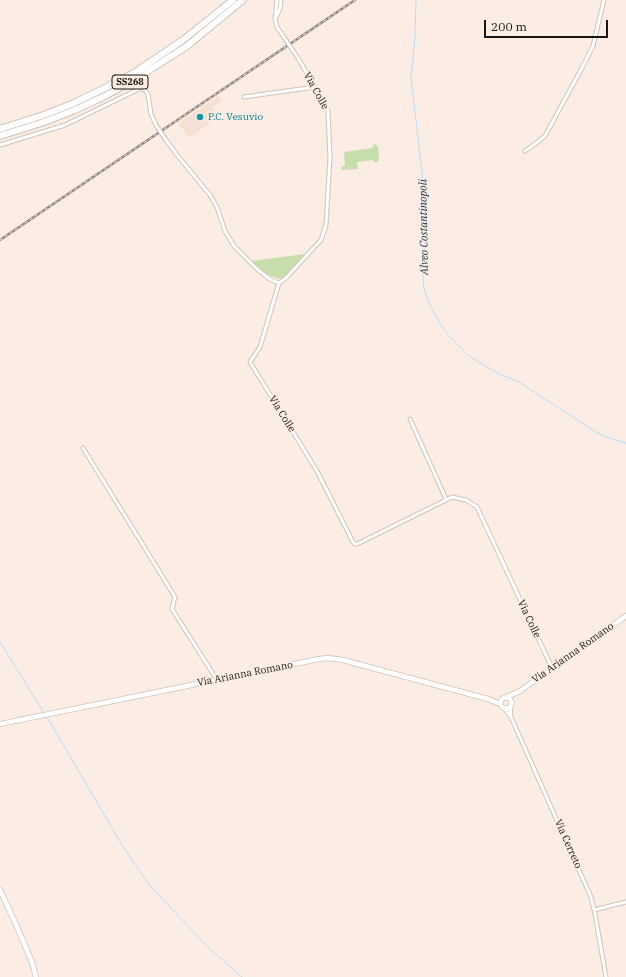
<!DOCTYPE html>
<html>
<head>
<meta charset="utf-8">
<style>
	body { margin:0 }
	#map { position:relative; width:626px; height:977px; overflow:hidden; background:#fbede3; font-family:"IBM Plex Serif",serif }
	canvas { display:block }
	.scale { position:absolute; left:484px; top:20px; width:124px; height:18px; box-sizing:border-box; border:2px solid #1a1511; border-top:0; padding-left:5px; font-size:12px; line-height:14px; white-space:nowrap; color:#1a1511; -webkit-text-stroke:3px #fbede3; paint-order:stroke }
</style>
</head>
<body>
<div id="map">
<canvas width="626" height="977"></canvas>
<div class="scale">200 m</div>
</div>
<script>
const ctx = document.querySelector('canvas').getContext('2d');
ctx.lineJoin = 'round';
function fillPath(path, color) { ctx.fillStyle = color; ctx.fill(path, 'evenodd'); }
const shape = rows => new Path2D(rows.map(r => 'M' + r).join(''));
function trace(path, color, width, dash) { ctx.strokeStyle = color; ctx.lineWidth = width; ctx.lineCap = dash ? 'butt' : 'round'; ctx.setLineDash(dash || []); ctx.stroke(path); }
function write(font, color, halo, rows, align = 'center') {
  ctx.font = font + ' "IBM Plex Serif",serif'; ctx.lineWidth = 4; ctx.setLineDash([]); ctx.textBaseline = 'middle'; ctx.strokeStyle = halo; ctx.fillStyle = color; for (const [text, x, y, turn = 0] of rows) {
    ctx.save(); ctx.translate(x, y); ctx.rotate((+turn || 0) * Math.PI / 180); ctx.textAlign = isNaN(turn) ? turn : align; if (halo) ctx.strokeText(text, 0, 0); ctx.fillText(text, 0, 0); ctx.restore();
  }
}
fillPath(shape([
	[219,96,222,101,212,107,219,117,189,138,178,123]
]), '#f5e0d1');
fillPath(shape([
	[374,144,378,146,379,159,378,162,374,162,373,160,357,162,358,169,342,170,341,167,345,165,344,152,372,148],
	[305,254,287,275,280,279,268,275,251,261]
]), '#c6deac');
trace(shape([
	[416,0,415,37,411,78,425,197,422,265,424,288,429,303,441,325,448,335,469,356,497,373,519,382,596,432,609,438,626,443],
	[0,642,44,713],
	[47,717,122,845,150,886,208,947,242,977]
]), '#b5ddfb', 1);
const street = shape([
	[275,19,280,9,281,0],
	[277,27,275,19,277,0],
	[298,58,328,111,330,158,326,225,321,240,286,278,279,283,260,347,250,362,317,471,353,542,355,544,357,544,452,497,466,500,477,507,552,668],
	[244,97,315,87],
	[166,140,177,155,210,195,217,207,225,231,234,246,258,270,271,280,279,283],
	[0,145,65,125,141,88,146,91,148,95,151,114,156,125],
	[525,151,535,144,545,136,583,66,593,46,604,0],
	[410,419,446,499],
	[83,448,175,597,172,609,217,680],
	[510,707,511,716],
	[504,708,511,717,591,897,595,914,606,977],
	[594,910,626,902]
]);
const secondary = shape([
	[507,697,520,691,626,616],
	'500.5 703a5.5 5.5 0 1 1 11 0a5.5 5.5 0 1 1-11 0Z',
	[0,724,319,659,328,658,343,660,488,699,500,704],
	[0,890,14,920,32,962,36,977]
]);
const highway = shape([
	[0,129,41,116,72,104,103,89,134,73,183,40,233,0],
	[0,136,44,122,75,110,105,96,137,78,187,46,243,0]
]);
trace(street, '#d1c3b9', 5);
trace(secondary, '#d1c3b9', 6);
trace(highway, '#d1c3b9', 8);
trace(street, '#fff', 3);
trace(secondary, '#fff', 4.5);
trace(highway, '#fff', 6);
const rail = shape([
	[0,240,355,0]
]);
trace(rail, '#938982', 2.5);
trace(rail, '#fbede3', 1, [3]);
const streetBridge = shape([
	[277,27,298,58],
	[156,125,166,140]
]);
trace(streetBridge, '#d1c3b9', 5, []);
trace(streetBridge, '#fff', 3);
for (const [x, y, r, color] of [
	[200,117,4,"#0f9aa8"]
]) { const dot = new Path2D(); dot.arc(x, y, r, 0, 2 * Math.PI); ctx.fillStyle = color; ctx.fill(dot); trace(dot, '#fbede3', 1.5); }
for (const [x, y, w] of [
	[130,82,36]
]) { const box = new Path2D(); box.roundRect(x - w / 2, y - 7, w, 14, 3); ctx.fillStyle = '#fbede3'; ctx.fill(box); trace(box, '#1a1511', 1); }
write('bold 9px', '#1a1511', null, [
	["SS268",130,82]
]);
write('10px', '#1a1511', '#fbede3', [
	["Via Colle",316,91,61],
	["Via Colle",282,414,58],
	["Via Colle",529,619,65],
	["Via Arianna Romano",573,653,-35],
	["Via Arianna Romano",245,674,-11],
	["Via Cerreto",568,844,66]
]);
write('10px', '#0d838f', '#fbede3', [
	["P.C. Vesuvio",208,117]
], 'left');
write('italic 11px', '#09324b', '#fbede3', [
	["Alveo Costantinopoli",424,227,-91]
]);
</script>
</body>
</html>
